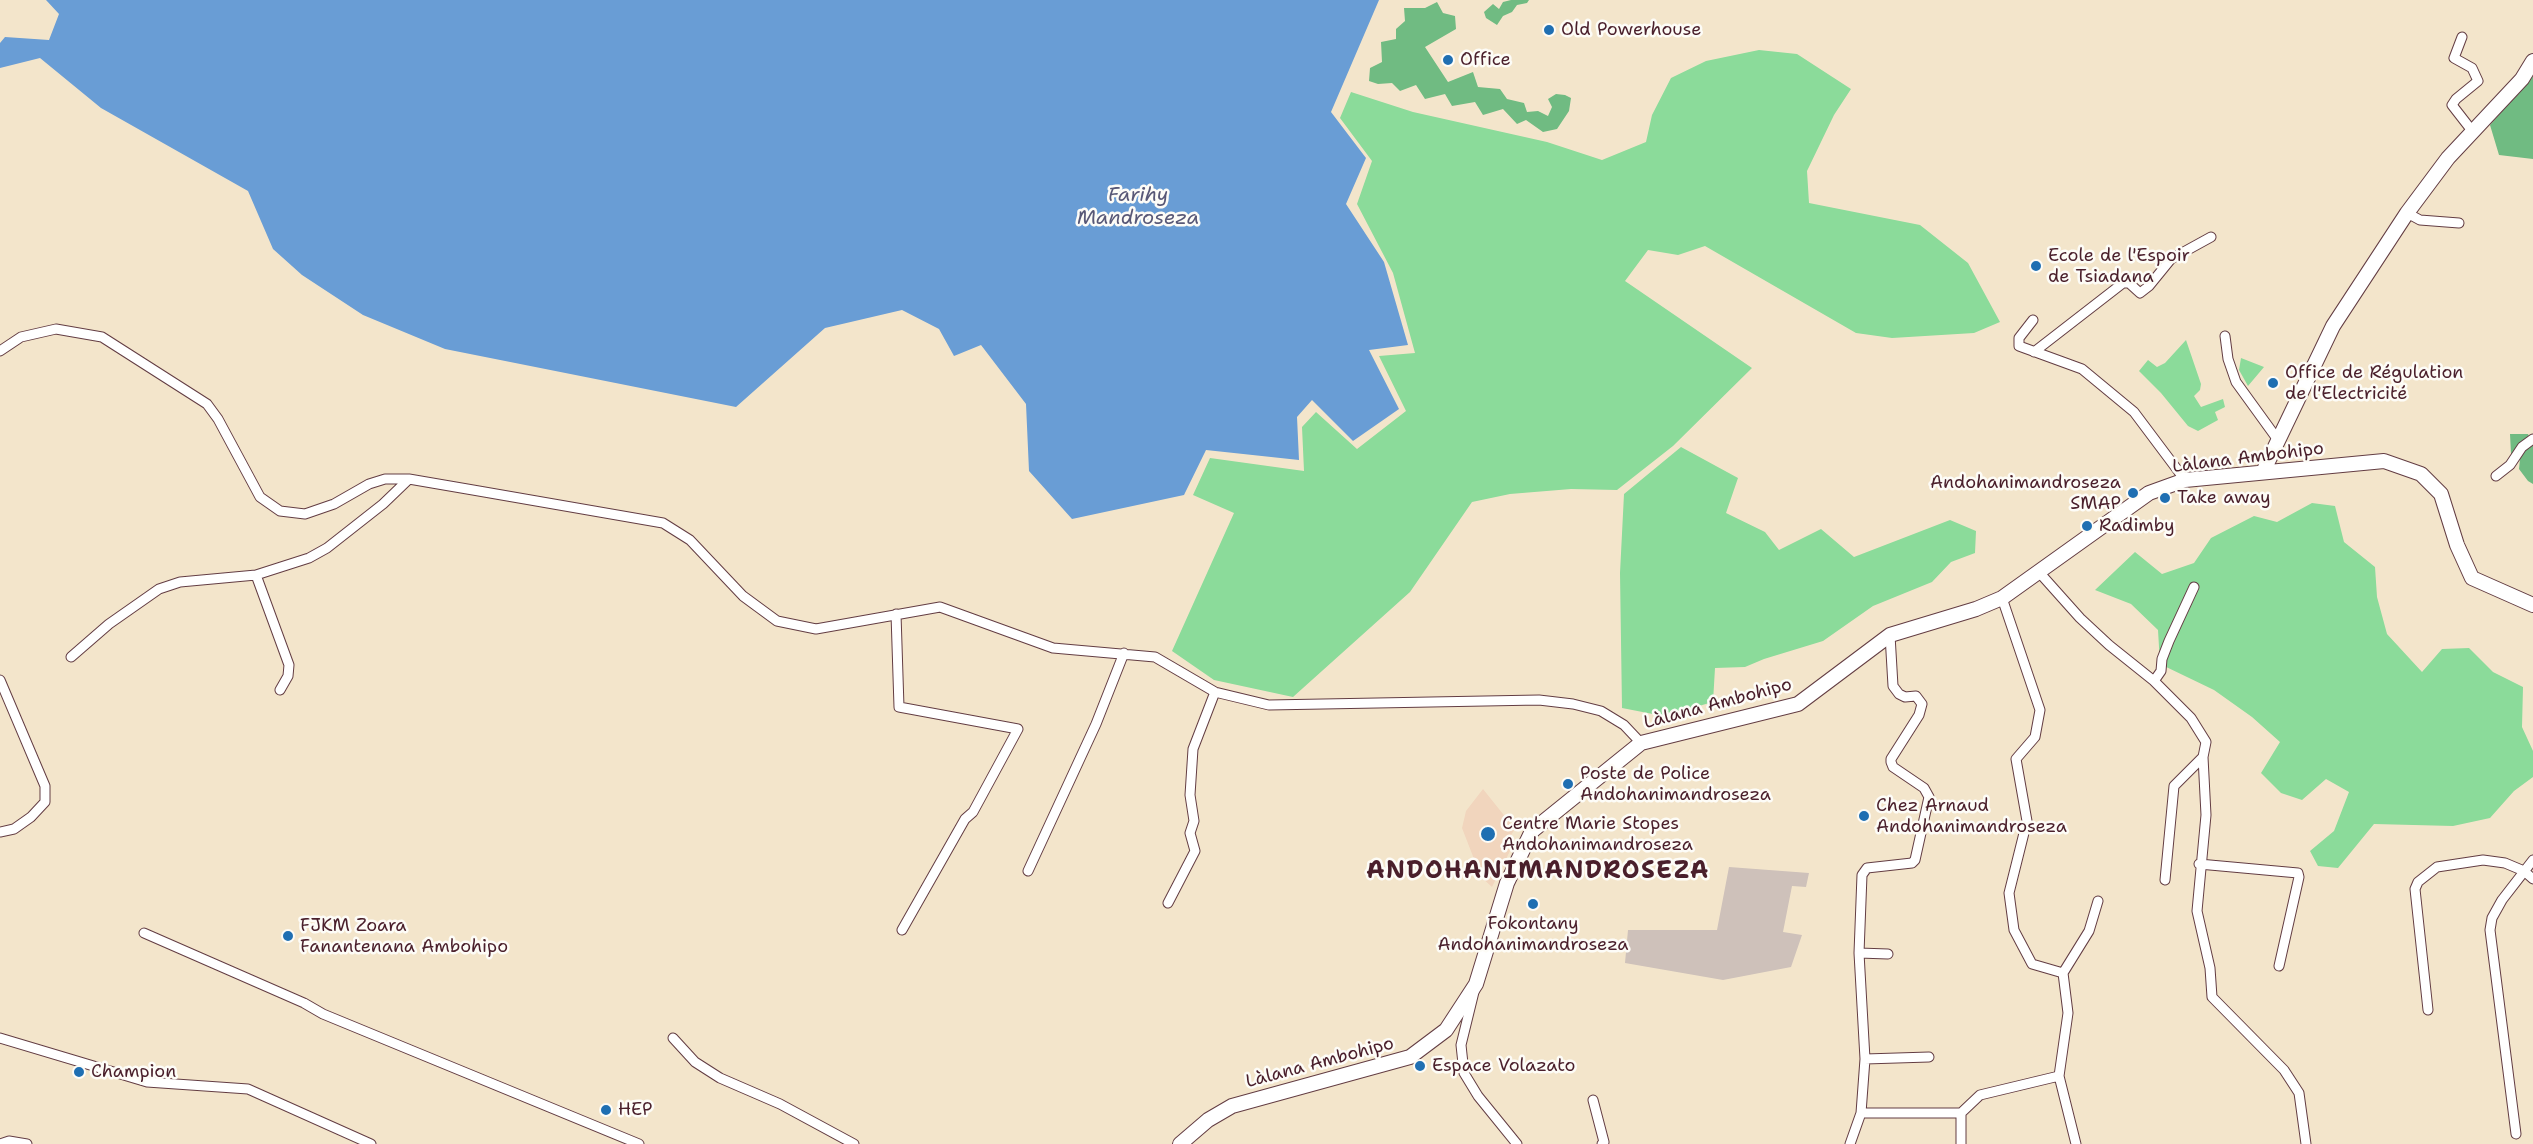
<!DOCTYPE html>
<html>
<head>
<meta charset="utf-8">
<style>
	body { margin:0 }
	canvas { display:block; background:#f3e5cb }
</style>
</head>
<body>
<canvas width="2533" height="1144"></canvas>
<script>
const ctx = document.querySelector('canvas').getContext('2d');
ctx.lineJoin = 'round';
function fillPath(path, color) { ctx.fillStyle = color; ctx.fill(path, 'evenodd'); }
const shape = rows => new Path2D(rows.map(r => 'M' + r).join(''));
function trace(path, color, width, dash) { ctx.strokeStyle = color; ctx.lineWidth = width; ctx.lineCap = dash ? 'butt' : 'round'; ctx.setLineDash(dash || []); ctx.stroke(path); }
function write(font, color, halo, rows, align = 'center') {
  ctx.font = font + ' "Shantell Sans",sans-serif'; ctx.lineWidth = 5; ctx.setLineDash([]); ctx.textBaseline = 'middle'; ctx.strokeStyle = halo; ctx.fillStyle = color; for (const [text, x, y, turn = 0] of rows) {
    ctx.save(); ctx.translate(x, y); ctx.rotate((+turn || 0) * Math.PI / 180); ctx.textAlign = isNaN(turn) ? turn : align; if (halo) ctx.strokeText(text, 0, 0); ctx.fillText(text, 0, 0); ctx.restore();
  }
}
fillPath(shape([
	[1483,789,1515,829,1509,838,1514,843,1492,887,1481,877,1462,828,1466,811]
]), '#f1d5bd');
fillPath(shape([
	[1729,867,1809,873,1806,887,1792,886,1783,932,1802,935,1791,967,1723,980,1625,963,1628,930,1717,930]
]), '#cec1ba');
fillPath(shape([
	[1759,50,1797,54,1851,89,1834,115,1807,171,1809,203,1920,225,1968,263,2000,322,1974,333,1892,338,1856,333,1705,246,1678,255,1648,250,1625,281,1752,368,1673,446,1617,490,1571,489,1510,494,1472,502,1410,592,1293,697,1214,680,1172,651,1234,513,1193,495,1210,458,1304,471,1302,427,1316,412,1357,449,1406,411,1379,356,1415,353,1393,273,1357,204,1372,161,1340,118,1351,92,1413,112,1547,142,1602,160,1646,142,1652,115,1671,78,1706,61],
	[2186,340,2201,384,2200,390,2194,396,2201,407,2223,399,2225,407,2215,412,2218,420,2198,431,2188,426,2161,393,2139,371,2148,360,2157,367,2165,363],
	[2241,358,2264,367,2248,386,2239,370],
	[1681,447,1738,478,1726,513,1765,532,1779,550,1821,529,1854,557,1950,520,1976,531,1975,553,1951,562,1932,582,1873,606,1823,641,1764,659,1745,667,1715,668,1713,702,1663,716,1622,708,1620,573,1624,494],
	[2312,503,2335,506,2344,542,2375,567,2377,597,2387,634,2422,672,2442,649,2469,648,2493,672,2523,687,2522,727,2533,751,2533,777,2514,791,2490,818,2453,826,2374,824,2338,868,2318,866,2310,851,2334,831,2349,792,2326,779,2302,800,2281,793,2261,773,2280,742,2252,717,2214,690,2160,664,2158,630,2131,604,2095,590,2135,552,2162,574,2194,563,2211,538,2254,516,2277,522]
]), '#8bdb9a');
fillPath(shape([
	[1511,0,1529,0,1527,3,1517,5,1512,12,1503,16,1497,25,1486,18,1484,12,1493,4,1499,9,1503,2],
	[1437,2,1443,13,1455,16,1456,29,1425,47,1448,82,1473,72,1478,87,1500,89,1507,99,1524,103,1527,112,1538,111,1548,116,1552,107,1548,99,1556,94,1565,95,1571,98,1569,111,1557,129,1543,132,1526,120,1517,124,1503,109,1483,115,1475,102,1452,106,1445,94,1425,99,1416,85,1400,91,1392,83,1378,84,1369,81,1370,68,1382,62,1381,42,1396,39,1396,29,1405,21,1404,8,1425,8],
	[2533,76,2533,159,2499,155,2490,125],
	[2510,434,2528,434,2533,445,2533,484,2528,481,2519,469,2520,459,2511,454]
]), '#70bb82');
fillPath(shape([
	[46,0,1379,0,1331,112,1366,158,1346,204,1384,262,1408,345,1369,350,1399,409,1353,441,1312,400,1297,417,1299,460,1206,450,1184,495,1072,519,1029,471,1026,404,981,345,954,356,939,329,902,310,825,328,736,407,445,349,363,315,302,275,273,249,248,191,101,108,40,58,0,68,0,43,5,37,49,40,59,14]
]), '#699dd5');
const street = shape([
	[2462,37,2454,58,2472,68,2478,81,2456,99,2452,105,2473,132],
	[2407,213,2420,220,2459,223],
	[2033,320,2019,338,2019,346,2082,369,2134,412,2185,480],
	[2225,336,2228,359,2236,382,2278,440],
	[0,351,21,337,56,329,102,337,207,404,218,419,260,497,280,511,305,514,334,504,369,484,385,479,409,479,473,490,663,523,690,540,743,596,777,621,816,629,940,607,1053,648,1155,657,1215,692,1269,705,1539,700,1573,704,1601,711,1624,725,1641,743],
	[2034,352,2123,283,2129,283,2140,293,2149,286,2171,259,2211,237],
	[2496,476,2510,465,2522,447,2533,439],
	[2038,571,2080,618,2109,645,2154,681,2191,718,2206,742,2203,757,2206,815,2197,911,2210,968,2212,997,2284,1070,2299,1093,2306,1144],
	[256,575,289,665,288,676,280,690],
	[2002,598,2040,710,2035,737,2016,759,2027,821,2009,893,2014,930,2032,964,2063,973],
	[896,614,899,707,1018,729,973,812,965,819,902,930],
	[71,657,109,624,159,589,180,582,256,575,309,558,327,548,383,504,409,479],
	[0,680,45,786,45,802,31,817,14,829,0,832],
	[2154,681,2161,671,2162,659,2169,641,2194,587],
	[2199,864,2298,873,2299,877,2279,966],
	[1028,871,1096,724,1124,653],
	[2165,880,2174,786,2203,757],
	[1168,903,1195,851,1190,833,1194,821,1190,795,1193,749,1215,692],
	[144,933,304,1003,323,1014,639,1144],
	[1859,953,1888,954],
	[1474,992,1461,1045,1464,1073,1478,1096,1517,1144],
	[2428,1010,2415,889,2418,882,2437,867,2483,860,2505,863,2524,871,2533,879],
	[0,1038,147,1082,248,1089,371,1144],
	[673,1038,695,1062,720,1078,780,1104,854,1144],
	[1865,1059,1929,1057],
	[1593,1100,1604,1142,1602,1144],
	[1861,1113,1961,1113,1961,1144],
	[1961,1113,1980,1095,2059,1076],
	[2516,1134,2490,930,2492,918,2502,900,2533,860],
	[0,1144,9,1141,27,1144],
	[1850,1144,1861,1113,1865,1059,1859,953,1862,875,1867,868,1912,863,1915,860,1929,797,1924,788,1893,767,1891,762,1891,759,1919,715,1922,704,1916,696,1905,697,1899,694,1893,686,1890,635],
	[2076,1144,2059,1076,2068,1013,2063,973,2089,931,2098,901]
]);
const secondary = shape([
	[2263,472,2333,326,2407,213,2448,158,2522,79,2533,61],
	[1180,1144,1208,1120,1232,1106,1410,1057,1446,1030,1476,984,1507,883,1532,831,1641,743,1798,704,1890,635,1976,609,2002,598,2149,493,2185,480,2384,461,2421,474,2441,494,2457,545,2472,578,2533,605]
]);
trace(street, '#633d43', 11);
trace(secondary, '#633d43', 16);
trace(street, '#fff', 9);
trace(secondary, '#fff', 14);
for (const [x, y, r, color] of [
	[1549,30,6,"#1f6fb2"],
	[1448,60,6,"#1f6fb2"],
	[2036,266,6,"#1f6fb2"],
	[2273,383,6,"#1f6fb2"],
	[2133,493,6,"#1f6fb2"],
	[2165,498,6,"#1f6fb2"],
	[2087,526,6,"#1f6fb2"],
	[1568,784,6,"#1f6fb2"],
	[1864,816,6,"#1f6fb2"],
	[1488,834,8,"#1f6fb2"],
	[1533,904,6,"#1f6fb2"],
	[288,936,6,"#1f6fb2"],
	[1420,1066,6,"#1f6fb2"],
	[79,1072,6,"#1f6fb2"],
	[606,1110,6,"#1f6fb2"]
]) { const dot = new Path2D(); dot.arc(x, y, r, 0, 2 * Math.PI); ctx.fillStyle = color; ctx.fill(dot); trace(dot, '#fdfcf7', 2); }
write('18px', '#4a1f2b', '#fdfcf7', [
	["Old Powerhouse",1561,30],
	["Office",1460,60],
	["Ecole de l'Espoir",2048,256],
	["de Tsiadana",2048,277],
	["Office de Régulation",2285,373],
	["de l'Electricité",2285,394],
	["Andohanimandroseza",2121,483,"right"],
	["SMAP",2121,504,"right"],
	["Take away",2177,498],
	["Radimby",2099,526],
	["Poste de Police",1580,774],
	["Andohanimandroseza",1580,795],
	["Chez Arnaud",1876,806],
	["Andohanimandroseza",1876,827],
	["Centre Marie Stopes",1502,824],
	["Andohanimandroseza",1502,845],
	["Fokontany",1533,924,"center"],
	["Andohanimandroseza",1533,945,"center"],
	["FJKM Zoara",300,926],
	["Fanantenana Ambohipo",300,947],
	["Espace Volazato",1432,1066],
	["Champion",91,1072],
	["HEP",618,1110]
], 'left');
write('18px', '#4a1f2b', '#fdfcf7', [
	["Làlana Ambohipo",2248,458,-7],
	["Làlana Ambohipo",1718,704,-15],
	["Làlana Ambohipo",1320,1063,-15]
]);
write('italic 20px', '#585877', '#fdfcf7', [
	["Farihy",1138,196],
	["Mandroseza",1138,219]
]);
ctx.letterSpacing = '1.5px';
write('bold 24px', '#4a1f2b', '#fdfcf7', [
	["ANDOHANIMANDROSEZA",1538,872]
]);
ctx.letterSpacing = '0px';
</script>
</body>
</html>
